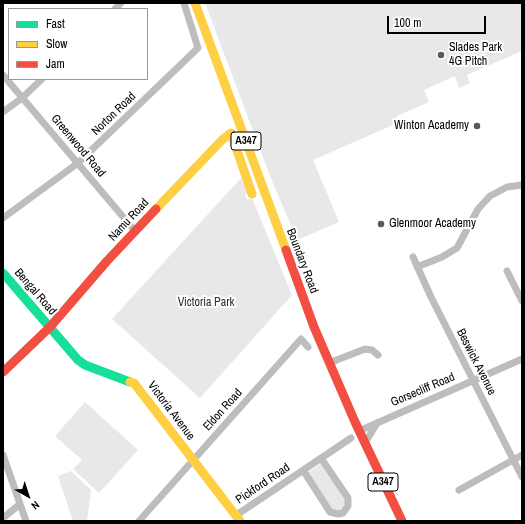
<!DOCTYPE html>
<html>
<head>
<meta charset="utf-8">
<style>
	body { margin:0 }
	#map { position:relative; width:525px; height:524px; overflow:hidden; background:#fff; font-family:"Archivo Narrow",sans-serif }
	canvas { display:block }
	.frame { position:absolute; inset:0; border:4px solid #000; pointer-events:none }
	.legend { position:absolute; left:8px; top:8px; width:140px; height:72px; box-sizing:border-box; background:#fff; border:1px solid #999; margin:0; padding:5px 7px; list-style:none; font-size:12px; color:#000 }
	.legend li { display:flex; align-items:center; gap:8px; height:20px }
	.legend b { width:20px; border:1px solid #999 }
	.north { position:absolute; left:8px; top:476px; width:40px; height:40px; -webkit-text-stroke:3px #fff; paint-order:stroke; rotate:141deg; font-size:11px; font-weight:700; line-height:16px; text-align:center; color:#000 }
	.north::after { content:''; display:block; margin:auto; width:14px; height:18px; background:#000; clip-path:polygon(50% 0,100% 100%,50% 72%,0 100%) }
	.scale { position:absolute; left:387px; top:16px; width:99px; height:18px; box-sizing:border-box; border:2px solid #000; border-top:0; padding-left:5px; font-size:12px; line-height:14px; white-space:nowrap; color:#000; -webkit-text-stroke:3px #fff; paint-order:stroke }
</style>
</head>
<body>
<div id="map">
<canvas width="525" height="524"></canvas>
<div class="frame"></div>
<ul class="legend">
<li><b style="height:5px;background:#16e098"></b>Fast</li>
<li><b style="height:5px;background:#ffcf43"></b>Slow</li>
<li><b style="height:5px;background:#f24e42"></b>Jam</li>
</ul>
<div class="north">N</div>
<div class="scale">100 m</div>
</div>
<script>
const ctx = document.querySelector('canvas').getContext('2d');
ctx.lineJoin = 'round';
function fillPath(path, color) { ctx.fillStyle = color; ctx.fill(path, 'evenodd'); }
const shape = rows => new Path2D(rows.map(r => 'M' + r).join(''));
function trace(path, color, width, dash) { ctx.strokeStyle = color; ctx.lineWidth = width; ctx.lineCap = dash ? 'butt' : 'round'; ctx.setLineDash(dash || []); ctx.stroke(path); }
function write(font, color, halo, rows, align = 'center') {
  ctx.font = font + ' "Archivo Narrow",sans-serif'; ctx.lineWidth = 4; ctx.setLineDash([]); ctx.textBaseline = 'middle'; ctx.strokeStyle = halo; ctx.fillStyle = color; for (const [text, x, y, turn = 0] of rows) {
    ctx.save(); ctx.translate(x, y); ctx.rotate((+turn || 0) * Math.PI / 180); ctx.textAlign = isNaN(turn) ? turn : align; if (halo) ctx.strokeText(text, 0, 0); ctx.fillText(text, 0, 0); ctx.restore();
  }
}
fillPath(shape([
	[205,3,522,3,522,51,467,75,470,83,459,88,455,76,424,90,429,102,397,116,393,125,313,160,339,222,297,240,270,176],
	[241,178,247,193,245,195,247,200,252,198,292,295,200,398,112,319],
	[85,402,138,450,99,493,73,469,82,460,55,436],
	[322,463,345,499,345,504,341,511,332,510,307,473],
	[71,471,91,490,87,521,73,521,58,476]
]), '#e8e8e8');
trace(shape([
	[115,9,121,3],
	[3,75,135,231],
	[3,112,22,98,42,79],
	[3,218,78,163,198,48,184,3],
	[413,257,431,297,522,477],
	[417,267,442,257,457,248,478,209,490,196,507,187,522,185],
	[507,271,522,301],
	[329,363,365,349,372,350,378,355],
	[359,431,522,359],
	[365,443,377,423],
	[3,455,26,521],
	[303,470,330,512,338,514,343,513,348,506,348,498,321,458],
	[459,490,522,455],
	[235,516,351,438],
	[3,518,20,504],
	[139,521,301,339,308,347]
]), '#bdbdbd', 7);
trace(shape([
	[3,273,78,360,85,365,130,382]
]), '#16e098', 9);
trace(shape([
	[195,3,286,250],
	[156,209,223,139,231,133,252,194],
	[130,382,134,383,240,521]
]), '#ffcf43', 9);
trace(shape([
	[286,250,314,327,355,422,402,521],
	[3,372,50,327,107,261,156,209]
]), '#f24e42', 9);
for (const [x, y, r, color] of [
	[441,55,4,"#595959"],
	[477,126,4,"#595959"],
	[381,224,4,"#595959"]
]) { const dot = new Path2D(); dot.arc(x, y, r, 0, 2 * Math.PI); ctx.fillStyle = color; ctx.fill(dot); trace(dot, '#fff', 1.5); }
for (const [x, y, w] of [
	[246,141,30],
	[383,482,30]
]) { const box = new Path2D(); box.roundRect(x - w / 2, y - 9, w, 18, 3); ctx.fillStyle = '#fff'; ctx.fill(box); trace(box, '#000', 1); }
write('bold 11px', '#000', null, [
	["A347",246,141],
	["A347",383,482]
]);
write('12px', '#000', '#fff', [
	["Slades Park",449,48],
	["4G Pitch",449,62],
	["Winton Academy",469,126,"right"],
	["Glenmoor Academy",389,224]
], 'left');
write('12px', '#000', '#fff', [
	["Norton Road",114,114,-44],
	["Greenwood Road",78,146,50],
	["Namu Road",129,220,-47],
	["Boundary Road",302,261,69],
	["Bengal Road",35,292,49],
	["Beswick Avenue",476,362,63],
	["Gorsecliff Road",423,390,-23],
	["Eldon Road",223,410,-48],
	["Victoria Avenue",171,411,53],
	["Pickford Road",263,484,-34]
]);
write('12px', '#2c2c2c', '#fff', [
	["Victoria Park",206,303]
]);
</script>
</body>
</html>
